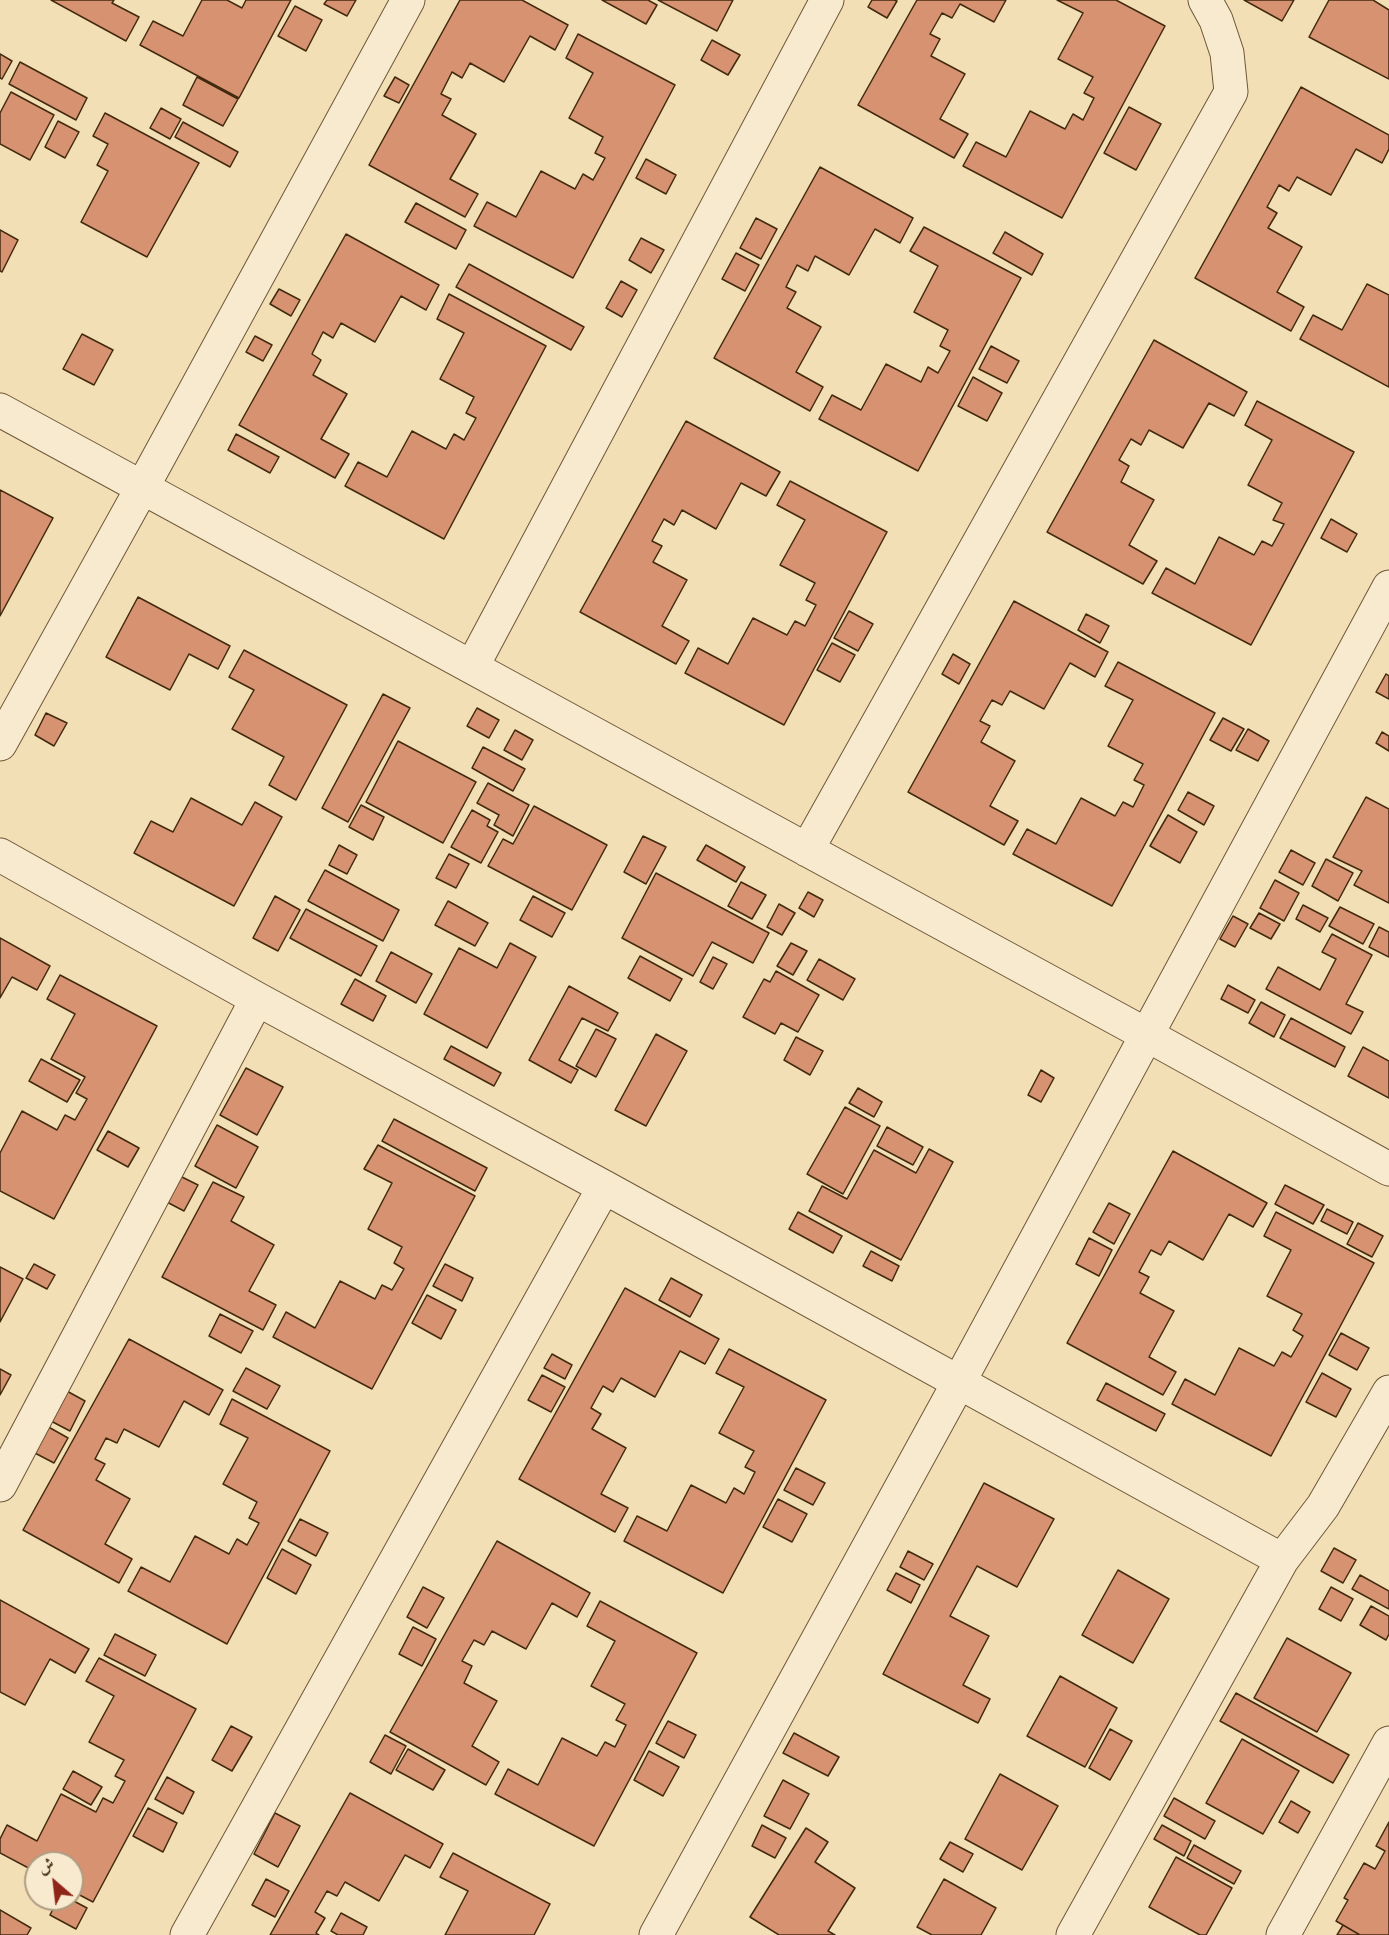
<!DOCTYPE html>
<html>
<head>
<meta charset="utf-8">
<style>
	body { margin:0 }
	#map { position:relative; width:1389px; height:1935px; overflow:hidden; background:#f3dfb5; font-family:Vollkorn,Amiri,serif }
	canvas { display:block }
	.north { position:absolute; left:24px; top:1851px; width:60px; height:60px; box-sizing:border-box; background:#f7eacf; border:2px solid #af9d82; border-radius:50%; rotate:332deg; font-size:16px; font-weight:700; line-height:24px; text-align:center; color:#422a0e }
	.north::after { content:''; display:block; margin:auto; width:21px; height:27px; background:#8f2418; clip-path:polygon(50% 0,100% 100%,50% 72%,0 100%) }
</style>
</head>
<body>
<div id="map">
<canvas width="1389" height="1935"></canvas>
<div class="north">ش</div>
</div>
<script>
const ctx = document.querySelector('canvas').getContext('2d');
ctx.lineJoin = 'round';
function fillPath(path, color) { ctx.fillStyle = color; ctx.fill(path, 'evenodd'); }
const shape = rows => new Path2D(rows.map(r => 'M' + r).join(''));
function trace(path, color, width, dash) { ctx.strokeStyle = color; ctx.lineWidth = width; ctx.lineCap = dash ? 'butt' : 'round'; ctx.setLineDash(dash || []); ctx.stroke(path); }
const building = shape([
	[51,0,114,0,112,3,139,17,126,41,51,0],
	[202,0,227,0,242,8,246,0,291,0,239,98,140,45,153,21,183,36,202,0],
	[327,0,356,0,347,16,324,4,327,0],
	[460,0,522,0,568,25,555,50,530,36,504,82,470,63,462,78,452,72,441,94,451,99,442,115,476,134,450,179,478,194,465,217,369,165,460,0],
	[602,0,648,0,657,5,646,24,602,0],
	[658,0,733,0,717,31,658,0],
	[872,0,894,0,897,1,887,18,868,7,872,0],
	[917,0,1006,0,994,22,960,4,952,18,942,13,930,34,940,39,931,56,965,74,940,119,968,134,954,158,858,105,917,0],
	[1057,0,1116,0,1165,26,1062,218,963,166,976,142,1006,157,1030,111,1065,129,1073,114,1083,120,1094,98,1084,93,1093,77,1058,59,1083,13,1057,0],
	[1244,0,1294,0,1282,21,1244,0],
	[1329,0,1373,0,1389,10,1389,79,1309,37,1329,0],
	[295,6,322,20,306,51,278,36,295,6],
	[578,34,675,85,573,278,474,226,487,202,516,217,541,171,575,189,583,174,593,180,605,158,595,153,603,137,569,118,593,73,566,58,578,34],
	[712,40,740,55,728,75,701,60,712,40],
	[0,54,12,61,2,79,0,78,0,54],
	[20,62,87,98,76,120,9,84,20,62],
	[197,77,238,99,223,126,183,105,197,77],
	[395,77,409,85,399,103,384,96,395,77],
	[1301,87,1389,135,1389,149,1382,163,1356,149,1331,195,1297,177,1289,191,1279,185,1267,207,1277,213,1268,228,1302,247,1277,292,1304,307,1291,331,1195,278,1301,87],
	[11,92,54,115,30,160,0,144,0,113,11,92],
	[1129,107,1161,124,1136,170,1104,153,1129,107],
	[161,108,181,119,170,139,150,128,161,108],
	[105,113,199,163,147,257,81,222,108,171,97,165,108,144,93,136,105,113],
	[58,121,79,132,65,158,45,147,58,121],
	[183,122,238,152,230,167,175,137,183,122],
	[646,159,676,175,666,194,636,178,646,159],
	[820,167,913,218,900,243,875,229,849,275,815,256,808,271,797,265,786,287,796,292,787,308,821,327,796,372,823,387,810,411,714,358,820,167],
	[416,203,466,230,456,249,405,222,416,203],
	[756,218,777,229,761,259,740,248,756,218],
	[924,227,1021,278,918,471,819,419,832,395,861,410,886,364,921,382,928,367,938,373,950,351,940,346,948,330,914,312,938,266,910,251,924,227],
	[0,230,18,240,2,272,0,271,0,230],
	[1005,232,1043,254,1032,275,993,253,1005,232],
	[346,234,439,285,426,310,401,296,375,342,341,323,333,338,323,332,312,354,321,360,313,375,347,394,321,439,349,454,335,478,239,425,346,234],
	[641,238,664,250,651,273,629,260,641,238],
	[736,253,759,265,745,291,722,279,736,253],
	[469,264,584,327,571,350,456,287,469,264],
	[621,281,637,290,622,317,606,308,621,281],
	[1367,284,1389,295,1389,387,1300,339,1313,315,1342,330,1367,284],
	[279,289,300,300,291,316,270,304,279,289],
	[449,294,546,346,444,539,345,486,358,462,387,477,412,431,446,449,454,434,464,440,476,418,466,413,474,397,440,379,464,333,437,319,449,294],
	[82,334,113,350,94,385,63,369,82,334],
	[255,336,272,345,263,361,246,352,255,336],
	[1154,340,1247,392,1234,416,1209,403,1183,448,1149,430,1141,445,1131,439,1119,460,1129,466,1121,482,1154,500,1129,545,1157,561,1143,584,1047,532,1154,340],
	[991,346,1019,361,1007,383,979,369,991,346],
	[973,377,1002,393,987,421,958,406,973,377],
	[1257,401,1354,452,1251,645,1152,593,1166,568,1195,584,1219,537,1254,555,1262,541,1272,546,1284,524,1273,520,1282,503,1248,485,1272,440,1245,425,1257,401],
	[686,421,780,472,766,496,741,483,716,529,682,510,674,525,664,519,652,541,662,546,653,562,687,580,662,626,689,641,676,664,580,612,686,421],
	[236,434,279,457,270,473,228,450,236,434],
	[790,481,887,532,784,725,685,673,698,648,728,664,753,618,787,635,795,621,805,626,816,605,806,600,815,583,780,565,805,520,777,505,790,481],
	[0,490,53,518,0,616,0,490],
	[1331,519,1357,534,1347,552,1321,538,1331,519],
	[138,597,230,646,218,669,189,654,170,690,106,657,138,597],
	[1014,601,1108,652,1095,677,1070,663,1044,709,1010,691,1002,705,992,700,980,721,990,726,981,742,1015,761,990,806,1018,821,1004,845,908,792,1014,601],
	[849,611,873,624,858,651,834,638,849,611],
	[1086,614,1109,626,1100,643,1078,630,1086,614],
	[832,643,855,655,840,682,817,670,832,643],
	[244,650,347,705,296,800,269,785,284,757,232,729,254,690,229,677,244,650],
	[953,654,970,664,959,684,942,674,953,654],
	[1118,662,1215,713,1112,906,1013,854,1027,829,1056,844,1081,798,1115,816,1123,802,1133,807,1144,785,1134,780,1143,764,1108,746,1133,700,1105,686,1118,662],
	[1386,674,1389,676,1389,699,1376,692,1386,674],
	[383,694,410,708,348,822,322,808,383,694],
	[477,708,499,720,489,738,467,726,477,708],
	[46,713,67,723,54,746,35,735,46,713],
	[1223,718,1244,729,1231,751,1210,740,1223,718],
	[1248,729,1269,741,1258,761,1236,750,1248,729],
	[515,730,533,740,522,760,504,750,515,730],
	[1382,732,1389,736,1389,751,1376,743,1382,732],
	[398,741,476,782,443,843,366,802,398,741],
	[483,747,525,769,513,791,472,768,483,747],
	[488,783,529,805,513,836,494,825,499,815,477,803,488,783],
	[1188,792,1214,806,1204,825,1178,810,1188,792],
	[1366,797,1389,809,1389,903,1354,885,1362,871,1333,857,1366,797],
	[191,798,242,825,255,802,282,817,234,906,134,853,151,821,173,832,191,798],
	[361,805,384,817,373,840,349,827,361,805],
	[534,806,607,845,572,910,488,866,503,839,513,844,534,806],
	[472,810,490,820,487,826,498,832,481,863,451,847,472,810],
	[1168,815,1197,832,1180,863,1150,846,1168,815],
	[643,836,666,847,646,884,624,872,643,836],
	[339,845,357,855,347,874,329,865,339,845],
	[706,845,745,867,736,882,697,860,706,845],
	[1291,850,1315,863,1303,885,1279,872,1291,850],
	[449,854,469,864,456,888,436,878,449,854],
	[1326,859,1353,873,1338,901,1312,886,1326,859],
	[325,870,399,910,383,941,308,901,325,870],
	[656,873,769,933,753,963,712,942,693,976,622,938,656,873],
	[1275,880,1299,893,1284,921,1260,908,1275,880],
	[741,882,766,895,752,919,728,906,741,882],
	[808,892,823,900,814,917,799,908,808,892],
	[275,896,300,910,278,951,253,938,275,896],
	[533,896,565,913,552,937,520,920,533,896],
	[448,901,488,923,475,946,435,925,448,901],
	[779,904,795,913,782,935,767,927,779,904],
	[1303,905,1328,918,1320,932,1296,919,1303,905],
	[1340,907,1374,924,1363,944,1329,926,1340,907],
	[306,909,377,946,361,976,290,938,306,909],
	[1259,913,1280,924,1271,939,1250,928,1259,913],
	[1233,916,1248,924,1235,947,1220,939,1233,916],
	[1379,927,1389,932,1389,957,1369,947,1379,927],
	[1332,934,1372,955,1346,1004,1363,1012,1351,1034,1266,989,1278,967,1320,990,1336,959,1322,952,1332,934],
	[0,938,50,966,37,990,12,977,0,998,0,938],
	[510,943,536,957,487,1048,424,1014,459,948,497,968,510,943],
	[791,943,807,951,793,975,777,966,791,943],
	[391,952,432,974,416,1003,376,981,391,952],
	[640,956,682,979,670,1001,628,978,640,956],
	[713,957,727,964,713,989,700,982,713,957],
	[819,959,855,979,843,1000,807,980,819,959],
	[776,971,819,995,798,1032,781,1023,775,1034,743,1017,764,979,770,982,776,971],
	[60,975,157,1026,54,1219,0,1191,0,1153,22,1111,57,1130,65,1115,75,1120,87,1099,76,1093,85,1077,51,1059,75,1014,47,999,60,975],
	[355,979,386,996,373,1021,341,1004,355,979],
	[1228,985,1255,1000,1248,1013,1221,999,1228,985],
	[569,986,618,1013,608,1031,582,1018,559,1060,578,1070,571,1083,529,1060,569,986],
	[1261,1002,1285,1015,1274,1037,1249,1023,1261,1002],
	[1291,1018,1345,1047,1335,1067,1280,1038,1291,1018],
	[596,1029,616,1039,596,1077,576,1066,596,1029],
	[656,1034,687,1051,646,1126,615,1110,656,1034],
	[796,1037,823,1051,810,1075,784,1060,796,1037],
	[451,1046,501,1073,494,1086,444,1059,451,1046],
	[1363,1047,1389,1061,1389,1098,1348,1076,1363,1047],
	[41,1059,80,1080,67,1102,29,1081,41,1059],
	[246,1068,283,1087,257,1135,220,1115,246,1068],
	[1041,1070,1054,1078,1041,1102,1028,1095,1041,1070],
	[858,1088,882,1102,874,1117,849,1103,858,1088],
	[845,1107,880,1126,843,1194,807,1174,845,1107],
	[394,1119,487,1168,475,1191,382,1141,394,1119],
	[217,1125,258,1147,236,1188,195,1166,217,1125],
	[887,1127,923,1147,913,1165,877,1146,887,1127],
	[108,1131,139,1148,128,1167,97,1150,108,1131],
	[378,1145,475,1196,372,1389,273,1337,286,1312,315,1328,340,1281,375,1299,382,1285,392,1290,404,1269,394,1263,402,1247,368,1229,392,1183,364,1169,378,1145],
	[929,1149,953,1162,901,1260,809,1211,822,1186,847,1199,874,1150,916,1173,929,1149],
	[1173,1151,1267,1203,1253,1227,1229,1214,1203,1260,1169,1241,1161,1255,1151,1250,1139,1272,1149,1277,1140,1293,1174,1311,1149,1357,1176,1372,1163,1395,1067,1343,1173,1151],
	[174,1173,198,1185,184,1211,161,1199,174,1173],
	[213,1182,244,1197,231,1221,274,1245,249,1291,276,1305,263,1330,162,1277,213,1182],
	[1285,1185,1324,1205,1313,1224,1275,1204,1285,1185],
	[1109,1203,1130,1214,1114,1244,1093,1232,1109,1203],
	[1327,1209,1353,1222,1347,1234,1321,1221,1327,1209],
	[798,1212,842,1236,833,1253,789,1229,798,1212],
	[1276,1212,1374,1263,1271,1456,1172,1404,1185,1379,1215,1395,1239,1348,1274,1366,1282,1352,1291,1357,1303,1336,1293,1330,1302,1314,1267,1296,1291,1250,1264,1236,1276,1212],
	[1358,1223,1383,1236,1372,1257,1347,1244,1358,1223],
	[1089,1238,1112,1250,1099,1276,1076,1264,1089,1238],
	[871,1251,899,1266,892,1281,863,1266,871,1251],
	[34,1264,55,1275,47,1289,26,1278,34,1264],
	[445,1264,473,1278,462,1301,433,1286,445,1264],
	[0,1267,23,1279,0,1322,0,1267],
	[671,1278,702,1295,690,1317,659,1300,671,1278],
	[625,1288,719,1339,705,1364,680,1351,655,1397,621,1378,613,1392,603,1386,591,1408,601,1414,592,1429,626,1448,601,1494,628,1508,615,1532,519,1479,625,1288],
	[427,1295,456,1310,441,1339,412,1323,427,1295],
	[220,1314,253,1331,241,1353,209,1336,220,1314],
	[1341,1333,1369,1348,1357,1370,1329,1355,1341,1333],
	[129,1339,223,1390,209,1415,184,1401,159,1447,124,1429,117,1443,106,1438,95,1459,105,1464,96,1480,130,1499,105,1544,132,1559,119,1583,23,1530,129,1339],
	[729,1349,826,1400,723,1593,624,1541,637,1516,667,1531,691,1485,726,1503,734,1488,744,1494,755,1472,745,1467,754,1451,719,1433,744,1387,716,1373,729,1349],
	[552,1354,572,1365,565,1379,544,1368,552,1354],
	[246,1368,280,1386,267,1409,233,1391,246,1368],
	[0,1369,11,1375,0,1395,0,1369],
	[1322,1373,1351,1389,1336,1417,1306,1402,1322,1373],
	[542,1375,565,1387,551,1412,528,1400,542,1375],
	[1106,1383,1165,1414,1156,1431,1097,1400,1106,1383],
	[65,1390,85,1401,70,1431,49,1420,65,1390],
	[232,1399,330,1451,227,1644,128,1591,141,1567,170,1582,195,1536,229,1554,237,1539,247,1545,259,1523,249,1518,257,1502,223,1484,248,1438,220,1424,232,1399],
	[45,1425,68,1438,54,1463,31,1451,45,1425],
	[796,1468,825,1483,813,1505,784,1490,796,1468],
	[984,1483,1054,1519,1017,1587,977,1566,950,1616,989,1636,963,1685,990,1699,978,1723,883,1674,984,1483],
	[778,1499,807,1514,792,1542,763,1527,778,1499],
	[300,1519,328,1533,316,1556,288,1541,300,1519],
	[497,1541,590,1593,577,1617,552,1603,526,1649,492,1631,484,1645,474,1640,462,1661,472,1666,464,1683,497,1701,472,1746,499,1762,486,1785,390,1732,497,1541],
	[1334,1548,1356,1560,1343,1583,1321,1571,1334,1548],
	[282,1549,311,1565,296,1594,267,1578,282,1549],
	[908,1551,933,1564,924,1580,900,1567,908,1551],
	[1118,1570,1169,1599,1133,1663,1082,1635,1118,1570],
	[896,1573,920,1585,911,1603,887,1590,896,1573],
	[1360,1575,1389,1591,1389,1609,1352,1589,1360,1575],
	[423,1587,444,1598,427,1628,407,1617,423,1587],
	[1331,1587,1353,1599,1341,1621,1319,1609,1331,1587],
	[0,1600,89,1649,75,1673,50,1659,25,1705,0,1692,0,1600],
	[600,1601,697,1653,594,1846,495,1794,508,1769,538,1785,562,1738,597,1756,605,1742,615,1747,626,1725,616,1720,625,1704,591,1686,615,1641,587,1626,600,1601],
	[1371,1606,1389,1616,1389,1634,1386,1640,1360,1625,1371,1606],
	[413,1627,436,1639,422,1666,399,1654,413,1627],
	[115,1634,156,1655,145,1676,104,1655,115,1634],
	[1287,1638,1351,1673,1317,1732,1254,1698,1287,1638],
	[99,1658,196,1709,93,1902,72,1891,72,1863,36,1863,36,1872,0,1853,0,1839,7,1825,37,1841,61,1794,96,1812,103,1798,113,1803,125,1781,115,1776,124,1760,89,1742,114,1696,86,1681,99,1658],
	[1060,1676,1117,1708,1085,1767,1027,1736,1060,1676],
	[1236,1693,1349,1755,1333,1783,1220,1721,1236,1693],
	[668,1721,696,1735,684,1758,656,1743,668,1721],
	[231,1726,252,1737,232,1771,212,1760,231,1726],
	[1110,1729,1132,1741,1110,1780,1089,1768,1110,1729],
	[794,1733,839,1757,828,1776,783,1753,794,1733],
	[385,1735,406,1746,391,1774,370,1762,385,1735],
	[1242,1739,1299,1771,1263,1834,1206,1803,1242,1739],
	[408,1749,445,1770,433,1790,396,1770,408,1749],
	[649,1751,679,1767,663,1796,634,1780,649,1751],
	[73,1771,102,1787,91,1805,63,1789,73,1771],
	[1000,1774,1058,1806,1022,1870,965,1839,1000,1774],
	[167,1777,194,1792,183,1814,155,1799,167,1777],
	[783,1780,809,1794,790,1829,764,1816,783,1780],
	[350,1793,443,1844,430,1868,405,1855,379,1901,345,1882,337,1896,327,1891,315,1912,325,1918,316,1933,319,1935,270,1935,350,1793],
	[1174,1798,1215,1821,1205,1839,1164,1816,1174,1798],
	[1291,1801,1310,1812,1298,1833,1279,1822,1291,1801],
	[148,1808,177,1823,163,1852,133,1836,148,1808],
	[275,1813,300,1826,278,1867,254,1854,275,1813],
	[1389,1822,1389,1935,1360,1935,1336,1921,1348,1900,1344,1898,1364,1863,1375,1869,1385,1851,1376,1846,1389,1822],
	[762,1825,786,1838,775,1858,752,1846,762,1825],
	[1162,1825,1191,1841,1184,1856,1154,1839,1162,1825],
	[806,1828,828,1842,815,1862,855,1888,828,1931,835,1935,779,1935,750,1917,806,1828],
	[950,1842,973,1854,963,1872,940,1859,950,1842],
	[1194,1845,1241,1871,1234,1884,1187,1858,1194,1845],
	[453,1853,550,1904,534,1935,445,1935,468,1891,440,1877,453,1853],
	[1176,1857,1232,1888,1206,1935,1200,1935,1149,1907,1176,1857],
	[266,1879,289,1891,275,1917,252,1905,266,1879],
	[944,1879,996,1908,981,1935,932,1935,917,1927,944,1879],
	[58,1899,70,1899,87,1908,76,1929,50,1915,58,1899],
	[0,1910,31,1928,27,1935,0,1935,0,1910],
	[341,1913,367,1927,363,1935,338,1935,331,1931,341,1913],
	[1343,1925,1360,1935,1337,1935,1343,1925]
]);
fillPath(building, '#d69271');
trace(building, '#422a0e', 1.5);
const minor = shape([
	[0,410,1147,1035,1389,1169],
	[472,667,827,0],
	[0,744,142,488,408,0],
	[807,850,1231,92,1227,53,1216,20,1205,0],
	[0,855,257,999,604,1187,1282,1560],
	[0,1485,257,999],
	[187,1935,604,1187],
	[656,1935,959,1382,1389,587],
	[1073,1935,1282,1560,1323,1506,1389,1392],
	[1283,1935,1389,1743]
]);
trace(minor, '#6e5738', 35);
trace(minor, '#f7eacf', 33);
</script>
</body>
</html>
